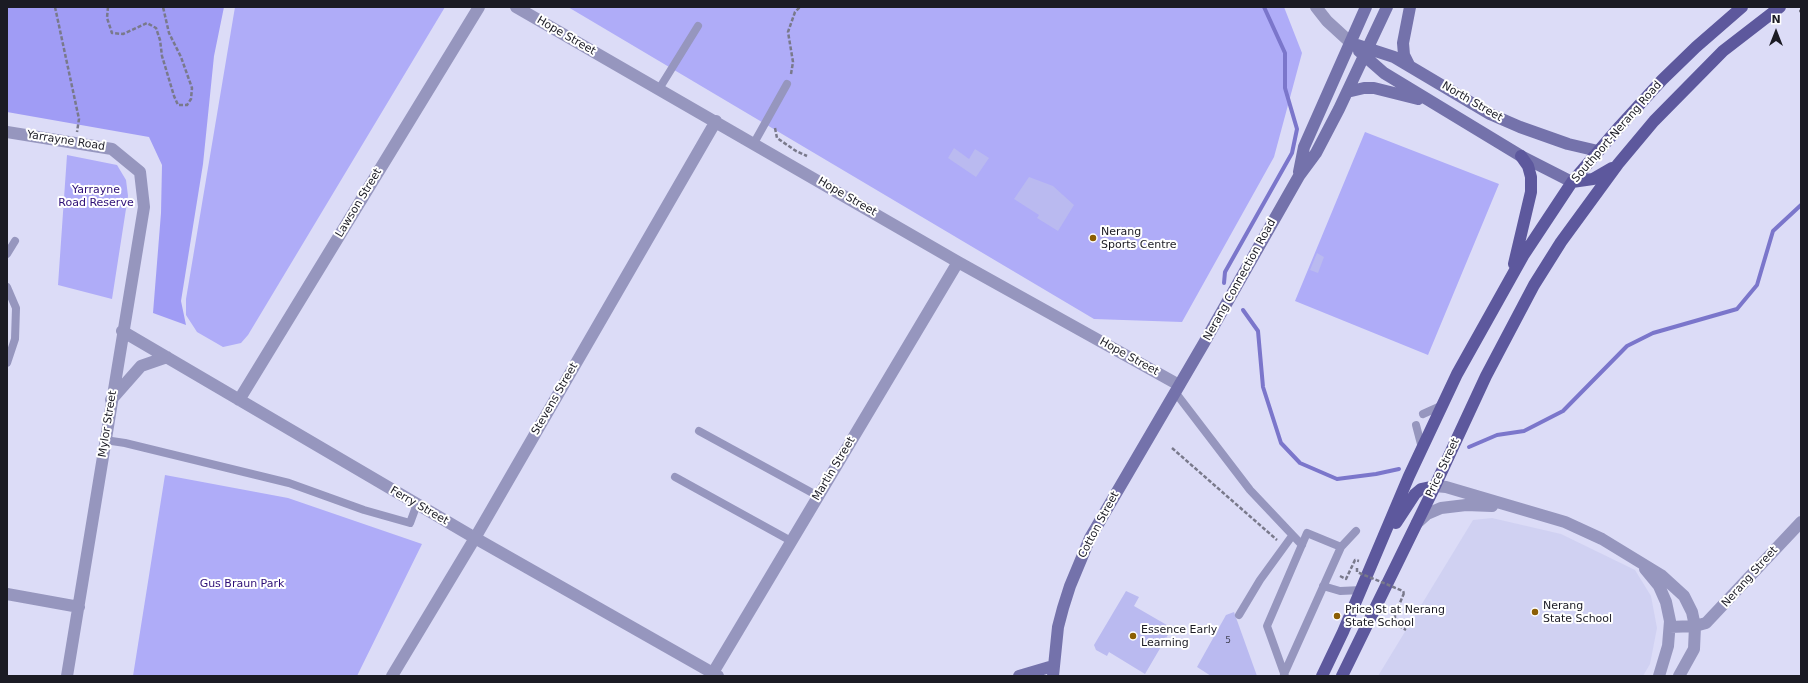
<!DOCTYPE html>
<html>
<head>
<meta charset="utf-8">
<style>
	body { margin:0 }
	#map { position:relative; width:1808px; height:683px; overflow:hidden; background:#dcdcf7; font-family:"DejaVu Sans",sans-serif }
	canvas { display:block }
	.frame { position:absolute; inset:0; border:8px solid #1b1b24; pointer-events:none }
	.north { position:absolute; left:1756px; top:12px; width:40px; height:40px; -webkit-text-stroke:3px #fff; paint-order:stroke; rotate:0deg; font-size:11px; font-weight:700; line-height:16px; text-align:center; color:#1b1b24 }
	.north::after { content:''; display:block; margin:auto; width:14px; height:18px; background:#1b1b24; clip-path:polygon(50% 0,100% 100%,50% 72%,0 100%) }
</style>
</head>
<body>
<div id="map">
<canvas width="1808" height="683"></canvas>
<div class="frame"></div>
<div class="north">N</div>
</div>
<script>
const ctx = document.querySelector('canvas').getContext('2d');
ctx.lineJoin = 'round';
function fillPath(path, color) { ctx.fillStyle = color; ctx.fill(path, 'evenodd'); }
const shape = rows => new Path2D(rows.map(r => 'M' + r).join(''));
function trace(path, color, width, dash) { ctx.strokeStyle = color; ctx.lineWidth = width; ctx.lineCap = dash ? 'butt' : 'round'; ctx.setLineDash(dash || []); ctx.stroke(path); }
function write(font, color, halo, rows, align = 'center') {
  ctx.font = font + ' "DejaVu Sans",sans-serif'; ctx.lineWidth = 4; ctx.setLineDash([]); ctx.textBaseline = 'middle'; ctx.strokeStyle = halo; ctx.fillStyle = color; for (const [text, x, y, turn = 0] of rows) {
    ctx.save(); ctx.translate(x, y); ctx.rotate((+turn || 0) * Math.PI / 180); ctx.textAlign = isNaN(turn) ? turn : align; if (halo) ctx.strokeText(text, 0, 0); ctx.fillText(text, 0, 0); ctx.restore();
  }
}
fillPath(shape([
	[1492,518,1561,534,1635,570,1651,596,1657,628,1650,664,1643,676,1378,676,1473,520]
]), '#d0d1f2');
fillPath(shape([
	[235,7,445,7,248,335,241,343,223,347,197,332,186,315,186,299],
	[568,7,1284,7,1302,53,1274,157,1182,322,1094,319],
	[1365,132,1499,184,1428,355,1295,301],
	[67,155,117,165,126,180,128,196,112,299,58,285],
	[165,475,288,498,422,544,357,676,133,676]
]), '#afacf8');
fillPath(shape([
	[7,7,224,7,214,56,203,164,181,301,186,325,153,313,161,213,162,165,149,137,7,112]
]), '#a09cf5');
trace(shape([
	[1224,283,1225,272,1292,153,1297,129,1285,88,1285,53,1264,7],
	[1243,310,1258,331,1263,387,1281,443,1300,463,1337,479,1376,474,1399,469],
	[1469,447,1497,435,1524,431,1563,411,1627,346,1653,333,1737,309,1757,285,1773,231,1801,205]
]), '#7b76cb', 4);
fillPath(shape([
	[954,148,969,159,975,149,989,158,976,177,948,158],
	[1029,177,1053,186,1074,205,1058,231,1037,218,1039,215,1014,199],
	[1317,253,1324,257,1318,273,1310,270],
	[1126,591,1139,597,1134,606,1172,628,1145,674,1109,652,1107,656,1096,650,1094,645],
	[1234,612,1257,676,1211,676,1197,667,1226,615]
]), '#babaf0');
trace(shape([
	[55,7,79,119,77,132],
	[108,7,107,18,112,33,123,34,147,23,156,28,160,40,162,56,174,96,178,105,187,105,191,99,192,88,181,57,169,33,163,7],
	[1799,11,1801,11],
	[791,74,793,62,788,32,795,12,800,7],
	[775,128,777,138,796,151,807,156],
	[1172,448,1277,540],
	[1340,576,1346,579,1355,560,1359,561],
	[1404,593,1395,615,1395,620,1396,624,1406,630]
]), '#79798b', 2.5, [4, 2]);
trace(shape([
	[659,89,698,26],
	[754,143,787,84],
	[7,254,15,241],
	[7,287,16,308,15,339,7,363],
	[1175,392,1250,490,1302,545],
	[1423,414,1443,405],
	[1416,425,1422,448],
	[699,431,818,496],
	[105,440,125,443,289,483,364,510,410,523,417,504],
	[675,477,791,541],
	[1323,586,1340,591,1362,590],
	[1239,615,1260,580,1292,536],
	[1284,674,1341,547,1356,531],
	[1285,676,1267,626,1307,533,1341,547]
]), '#9696be', 8);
trace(shape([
	[516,7,958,262,1179,385],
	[1316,7,1327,21,1351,43],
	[7,132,112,149,140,172,144,207,67,676],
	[122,331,475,538,718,676],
	[111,400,141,366,167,357],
	[239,400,479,7],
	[1435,486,1446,487,1565,522,1602,539,1661,575,1684,596,1692,612,1695,626,1694,649,1679,676],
	[1417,523,1427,514,1441,508,1466,505,1492,506],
	[1645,569,1659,586,1666,602,1670,621,1668,646,1659,676],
	[7,594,79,607],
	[1670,627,1695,626,1706,623,1801,522],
	[392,676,475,538,716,121],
	[711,676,958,262]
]), '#9696be', 12);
trace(shape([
	[1351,43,1394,57,1490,114,1520,127,1568,144,1598,151],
	[1359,51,1384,73,1521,156,1572,182],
	[1409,65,1404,55,1403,43,1410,7],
	[1347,92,1364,88,1374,88,1418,99],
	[1299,172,1304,147,1366,7],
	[1019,676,1053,666],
	[1053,676,1058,627,1063,608,1070,586,1090,538,1204,343,1299,176,1316,153,1339,109,1387,7]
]), '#7472ab', 12);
trace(shape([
	[1572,182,1593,179,1612,168],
	[1514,264,1531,192,1531,177,1528,166,1521,156],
	[1396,523,1415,494,1421,489,1435,486],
	[1322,676,1343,632,1409,476,1457,374,1523,256,1572,182,1620,126,1662,80,1696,47,1742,7],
	[1342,676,1435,486,1486,376,1534,285,1561,242,1618,164,1654,121,1723,51,1780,7]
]), '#5d589d', 12);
trace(shape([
	[1357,568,1357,572,1403,591,1404,593]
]), '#79798b', 2.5, [4, 2]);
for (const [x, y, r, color] of [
	[1093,238,4,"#8c5e04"],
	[1535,612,4,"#8c5e04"],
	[1337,616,4,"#8c5e04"],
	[1133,636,4,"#8c5e04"]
]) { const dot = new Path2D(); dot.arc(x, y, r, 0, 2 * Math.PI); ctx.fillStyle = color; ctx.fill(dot); trace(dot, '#fff', 1.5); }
write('9px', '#434357', null, [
	["5",1228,641]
]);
write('11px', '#1b1b24', '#fff', [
	["Hope Street",566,36,30],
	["North Street",1472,102,30],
	["Southport-Nerang Road",1617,132,-49],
	["Yarrayne Road",66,141,9],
	["Hope Street",847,197,30],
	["Lawson Street",359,203,-59],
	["Nerang Connection Road",1240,280,-61],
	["Hope Street",1129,357,29],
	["Stevens Street",555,399,-60],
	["Mylor Street",108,424,-81],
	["Price Street",1443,468,-65],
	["Martin Street",834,469,-59],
	["Ferry Street",419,506,30],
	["Cotton Street",1099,525,-62],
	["Nerang Street",1750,577,-48]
]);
write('11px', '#2d0f77', '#fff', [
	["Yarrayne",96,190],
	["Road Reserve",96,203],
	["Gus Braun Park",242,584]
]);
write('11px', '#1b1b24', '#fff', [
	["Nerang",1101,232],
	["Sports Centre",1101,245],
	["Nerang",1543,606],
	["State School",1543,619],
	["Price St at Nerang",1345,610],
	["State School",1345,623],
	["Essence Early",1141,630],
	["Learning",1141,643]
], 'left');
</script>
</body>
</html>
